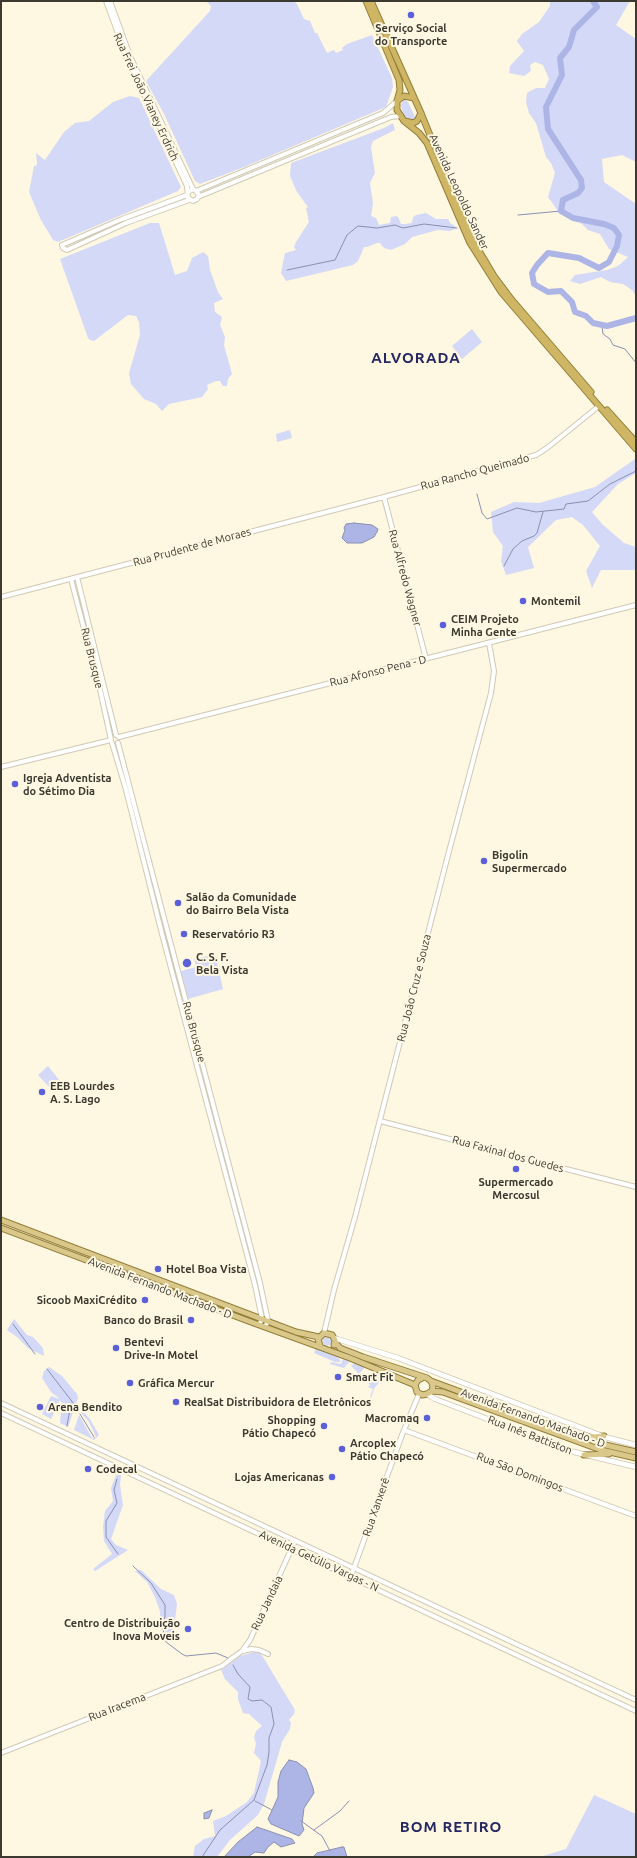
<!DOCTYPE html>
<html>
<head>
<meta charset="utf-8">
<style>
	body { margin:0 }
	#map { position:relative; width:637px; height:1858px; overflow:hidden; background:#fef7e2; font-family:Ubuntu,sans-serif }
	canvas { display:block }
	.frame { position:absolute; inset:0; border:2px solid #3c3931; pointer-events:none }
</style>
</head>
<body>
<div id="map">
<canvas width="637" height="1858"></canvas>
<div class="frame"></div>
</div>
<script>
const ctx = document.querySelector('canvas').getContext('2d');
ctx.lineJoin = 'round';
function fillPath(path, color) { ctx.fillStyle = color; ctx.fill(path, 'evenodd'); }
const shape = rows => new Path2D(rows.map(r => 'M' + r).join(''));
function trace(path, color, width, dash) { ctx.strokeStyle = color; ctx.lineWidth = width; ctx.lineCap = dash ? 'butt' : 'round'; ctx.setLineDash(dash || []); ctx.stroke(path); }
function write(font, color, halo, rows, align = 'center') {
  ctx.font = font + ' Ubuntu,sans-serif'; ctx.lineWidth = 4; ctx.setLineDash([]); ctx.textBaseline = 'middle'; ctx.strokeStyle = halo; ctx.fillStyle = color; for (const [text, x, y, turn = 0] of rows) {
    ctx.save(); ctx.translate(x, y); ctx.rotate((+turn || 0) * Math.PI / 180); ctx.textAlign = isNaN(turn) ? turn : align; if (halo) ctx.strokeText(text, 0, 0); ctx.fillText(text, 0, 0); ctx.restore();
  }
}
fillPath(shape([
	[206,1,294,1,297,4,304,19,310,21,315,33,317,33,327,53,334,50,336,53,343,50,342,48,347,44,372,35,392,78,393,87,386,107,244,167,200,184,195,181,164,114,146,81,210,11,211,6],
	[550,1,630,1,616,25,636,39,636,162,622,155,602,159,604,182,636,204,636,296,632,290,623,284,610,282,601,277,580,284,570,281,575,275,607,270,618,266,628,257,609,249,600,234,588,230,582,224,560,214,548,197,555,173,551,163,546,157,536,123,529,113,526,102,527,93,536,88,545,88,549,79,543,65,535,62,530,65,531,71,524,76,509,73,510,66,524,51,517,41,522,34,539,22,550,6],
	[130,96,139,98,181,187,178,191,58,242,53,240,41,220,29,192,34,166,36,166,37,163,36,153,45,160,64,132,75,123,89,121,113,102],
	[404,99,408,102,415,117,414,120,409,120,404,116,401,105],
	[393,123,395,130,373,141,371,147,375,173,370,183,373,203,371,216,376,218,379,225,390,223,391,217,396,216,398,217,401,224,405,224,412,223,413,217,416,215,426,213,436,219,448,219,450,223,455,226,456,229,450,231,437,230,423,234,412,237,405,244,391,250,384,248,380,243,377,243,367,247,364,247,358,261,353,265,286,281,281,273,285,253,296,250,294,247,296,242,309,222,306,208,308,207,297,192,290,176,291,163,384,128],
	[150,223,159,223,175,275,187,271,192,258,203,252,208,256,210,270,218,292,223,299,214,303,215,312,222,317,220,325,225,337,224,345,232,374,228,379,227,386,223,386,220,381,216,381,207,385,208,389,202,397,169,404,162,411,156,404,144,399,131,384,129,373,140,335,139,322,136,316,128,315,94,341,90,340,88,338,60,259],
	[472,329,482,342,462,359,452,346],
	[290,430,292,438,277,442,276,434],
	[635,459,636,473,618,484,592,512,602,524,624,543,636,547,636,570,601,570,592,588,586,571,600,546,583,525,572,517,556,520,528,547,534,568,506,575,501,561,503,546,493,532,491,512,514,502,539,503,595,487],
	[215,954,223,989,188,999,181,971,196,967,194,959],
	[48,1066,60,1081,51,1089,38,1075],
	[14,1319,27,1335,33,1337,43,1348,44,1356,28,1348,17,1337,7,1330],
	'322.5 1341a4.5 4.5 0 1 1 9 0a4.5 4.5 0 1 1-9 0Z',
	[316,1348,338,1357,341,1362,335,1362,314,1353],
	[343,1359,350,1361,344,1368,330,1364,331,1362,341,1364],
	[354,1363,365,1367,359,1374,351,1366],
	[49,1367,62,1376,77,1394,78,1398,68,1427,60,1423,62,1404,60,1400,51,1419,42,1414,51,1396,60,1399,51,1392,42,1378,44,1371],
	[373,1370,386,1375,375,1387,371,1398,370,1397,373,1389,368,1387,370,1385,366,1380,372,1376,377,1379,379,1376],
	[81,1409,90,1419,99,1435,94,1440,74,1430,79,1415,92,1438,96,1437,89,1422,81,1413],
	[116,1475,121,1475,120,1485,123,1505,111,1539,116,1545,128,1550,95,1571,93,1569,112,1554,104,1541,103,1527,105,1511,113,1501,111,1488],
	[141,1570,161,1589,174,1595,177,1604,173,1635,160,1629,160,1611,155,1597,147,1582,135,1571],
	[254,1652,259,1652,263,1657,295,1710,294,1714,289,1720,291,1723,290,1729,282,1742,264,1804,258,1815,230,1840,217,1857,193,1857,195,1846,204,1839,215,1836,213,1821,226,1816,247,1802,254,1793,261,1761,254,1753,256,1744,254,1737,256,1731,262,1726,249,1714,243,1713,238,1699,238,1692,225,1679,221,1670,240,1656],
	[594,1795,636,1814,636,1857,540,1857,566,1849]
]), '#d3d9f7');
const water = shape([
	[354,523,372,525,378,529,377,532,374,537,362,543,347,543,342,538,345,530,344,528,346,524,354,523],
	[289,1760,297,1762,306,1769,313,1788,314,1793,304,1808,302,1824,304,1830,299,1836,271,1824,268,1819,278,1797,278,1782,281,1771,289,1760],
	[212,1810,209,1818,204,1819,204,1813,212,1810],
	[257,1827,292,1839,295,1843,281,1847,274,1842,268,1847,264,1853,255,1852,248,1857,224,1857,238,1842,257,1827],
	[342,1847,344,1847,347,1857,313,1857,317,1853,342,1847]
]);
fillPath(water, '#adb5e7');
trace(water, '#8b90b0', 1);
trace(shape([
	[518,215,561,211],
	[287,270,335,260,347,235,358,226,377,228,395,225,403,228,424,224,457,228],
	[602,326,603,334,610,339,613,345,625,349,636,363],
	[477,494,482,513,487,519,517,508,536,512,564,509,566,504,588,501,610,484,636,471],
	[504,566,513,549,522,541,534,536,537,533,543,512],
	[13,1324,35,1354],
	[47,1369,77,1408],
	[80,1414,94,1437],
	[67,1426,71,1403],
	[117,1479,114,1490,117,1503,106,1521,106,1537,118,1554],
	[133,1566,151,1583,165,1605,165,1617,162,1625,166,1642,182,1654,186,1656,216,1653,228,1658],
	[255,1801,272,1810],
	[301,1821,322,1836,330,1851],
	[314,1830,340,1811,349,1801],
	[202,1857,220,1830,254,1800,267,1765,269,1752,269,1738,274,1724,271,1707,262,1700,252,1701,248,1699,250,1687,238,1674,233,1665]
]), '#8b90b0', 1);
trace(shape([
	[593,1,597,7,574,30,569,47,560,58,562,75,546,107,548,129,581,180,582,188,578,193,563,200,561,211,573,218,604,224,614,228,619,235,617,246,609,262,599,268,579,258,548,253,537,265,532,273,534,284,548,292,561,291,572,302,575,312,586,316,593,323,607,326,636,318]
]), '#adb5e7', 6);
const tertiary = shape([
	[106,1,127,58,187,186,188,198,193,201,197,199,199,195,196,191,193,189,188,192],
	[110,1,130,56,193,189],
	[196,191,383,113,397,101],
	[187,195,122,219,62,245,63,248,67,250,126,223,189,200],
	[198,197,391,117,401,116],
	[384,497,426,659],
	[77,577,116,735],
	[71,579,101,694,111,740],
	[1,597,384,497,536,455,547,448,599,406],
	[119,737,636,605],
	[112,743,126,790,162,934,255,1285,262,1319,259,1325],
	[118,743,260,1283,268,1321,265,1327],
	[1,767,111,740],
	[380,1121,636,1187],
	[324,1333,334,1290,355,1217,447,859,491,693,494,671,489,643],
	[1,1403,636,1700],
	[1,1413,636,1711],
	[404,1430,636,1516],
	[351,1576,402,1435,419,1394],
	[243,1651,251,1649,259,1650,268,1654],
	[1,1753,194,1677,222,1666,231,1659,242,1651,250,1640,295,1541]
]);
const secondary = shape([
	[334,1338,398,1358,605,1437,636,1445],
	[427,1394,435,1399,574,1452,636,1467]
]);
const primary = shape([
	[1,1220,296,1332,319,1337],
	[1,1228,251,1322,350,1358,415,1385],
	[335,1342,340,1348,363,1357,427,1378,431,1381,561,1429,601,1444,636,1452],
	[320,1346,318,1339,324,1333,332,1335,335,1340,334,1345],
	[422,1378,418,1380,415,1385,417,1392,422,1395,427,1394,432,1391,433,1386,431,1381],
	[432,1391,443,1392,601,1450,636,1458],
	[585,1435,594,1437,604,1436],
	[584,1455,609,1454]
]);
const trunk = shape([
	[366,1,399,80,400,90,397,101,397,110,404,121,419,133,427,143,470,243,501,292,636,449],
	[371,1,421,113,472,239,494,276,512,300,591,392],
	[397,101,404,96,414,98],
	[405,121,413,123,417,121,421,113],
	[607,410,636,442]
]);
trace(tertiary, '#d0c9b5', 6);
trace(secondary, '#d0c9b5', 6);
trace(primary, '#937e39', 7);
trace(trunk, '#937e39', 7);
trace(tertiary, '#fff', 4);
trace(secondary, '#fff', 4.5);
trace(primary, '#dac88b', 5);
trace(trunk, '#ceb664', 5);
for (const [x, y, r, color] of [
	[411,15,4,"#5b60d8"],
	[523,601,4,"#5b60d8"],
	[443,625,4,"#5b60d8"],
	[15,784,4,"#5b60d8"],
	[484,861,4,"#5b60d8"],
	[178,903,4,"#5b60d8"],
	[184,934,4,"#5b60d8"],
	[187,963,5,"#5b60d8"],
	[42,1092,4,"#5b60d8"],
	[516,1169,4,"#5b60d8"],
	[158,1269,4,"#5b60d8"],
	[145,1300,4,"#5b60d8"],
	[191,1320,4,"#5b60d8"],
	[116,1348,4,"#5b60d8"],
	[338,1377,4,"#5b60d8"],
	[130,1383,4,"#5b60d8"],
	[176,1402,4,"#5b60d8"],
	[40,1407,4,"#5b60d8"],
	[427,1418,4,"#5b60d8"],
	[324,1426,4,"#5b60d8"],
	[342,1449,4,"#5b60d8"],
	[88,1469,4,"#5b60d8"],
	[332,1477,4,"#5b60d8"],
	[188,1629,4,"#5b60d8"]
]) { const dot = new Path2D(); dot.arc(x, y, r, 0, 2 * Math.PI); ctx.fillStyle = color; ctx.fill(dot); trace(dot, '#fef7e2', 1.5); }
write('bold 11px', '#3c3931', '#fef7e2', [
	["Serviço Social",411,28,"center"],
	["do Transporte",411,41,"center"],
	["Montemil",531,601],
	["CEIM Projeto",451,619],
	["Minha Gente",451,632],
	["Igreja Adventista",23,778],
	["do Sétimo Dia",23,791],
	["Bigolin",492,855],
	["Supermercado",492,868],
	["Salão da Comunidade",186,897],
	["do Bairro Bela Vista",186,910],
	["Reservatório R3",192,934],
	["C. S. F.",196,957],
	["Bela Vista",196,970],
	["EEB Lourdes",50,1086],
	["A. S. Lago",50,1099],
	["Supermercado",516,1182,"center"],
	["Mercosul",516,1195,"center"],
	["Hotel Boa Vista",166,1269],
	["Sicoob MaxiCrédito",137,1300,"right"],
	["Banco do Brasil",183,1320,"right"],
	["Bentevi",124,1342],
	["Drive-In Motel",124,1355],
	["Smart Fit",346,1377],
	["Gráfica Mercur",138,1383],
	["RealSat Distribuidora de Eletrônicos",184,1402],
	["Arena Bendito",48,1407],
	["Macromaq",419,1418,"right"],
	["Shopping",316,1420,"right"],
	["Pátio Chapecó",316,1433,"right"],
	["Arcoplex",350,1443],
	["Pátio Chapecó",350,1456],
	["Codecal",96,1469],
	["Lojas Americanas",324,1477,"right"],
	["Centro de Distribuição",180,1623,"right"],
	["Inova Moveis",180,1636,"right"]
], 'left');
write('11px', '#3c3931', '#fef7e2', [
	["Rua Frei João Vianey Erdrich",146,97,65],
	["Avenida Leopoldo Sander",459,192,65],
	["Rua Rancho Queimado",475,472,-15],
	["Rua Prudente de Moraes",192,547,-15],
	["Rua Alfredo Wagner",405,578,75],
	["Rua Brusque",92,658,76],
	["Rua Afonso Pena - D",378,671,-14],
	["Rua João Cruz e Souza",414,988,-76],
	["Rua Brusque",194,1032,75],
	["Rua Faxinal dos Guedes",508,1154,15],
	["Avenida Fernando Machado - D",160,1288,21],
	["Avenida Fernando Machado - D",533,1418,20],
	["Rua Inês Battiston",530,1435,21],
	["Rua São Domingos",520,1472,21],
	["Rua Xanxerê",376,1507,-71],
	["Avenida Getúlio Vargas - N",319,1561,25],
	["Rua Jandaia",267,1603,-65],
	["Rua Iracema",117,1707,-21]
]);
ctx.letterSpacing = '1px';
write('bold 15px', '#262862', '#fef7e2', [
	["ALVORADA",416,358],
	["BOM RETIRO",451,1827]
]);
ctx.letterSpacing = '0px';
</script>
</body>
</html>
